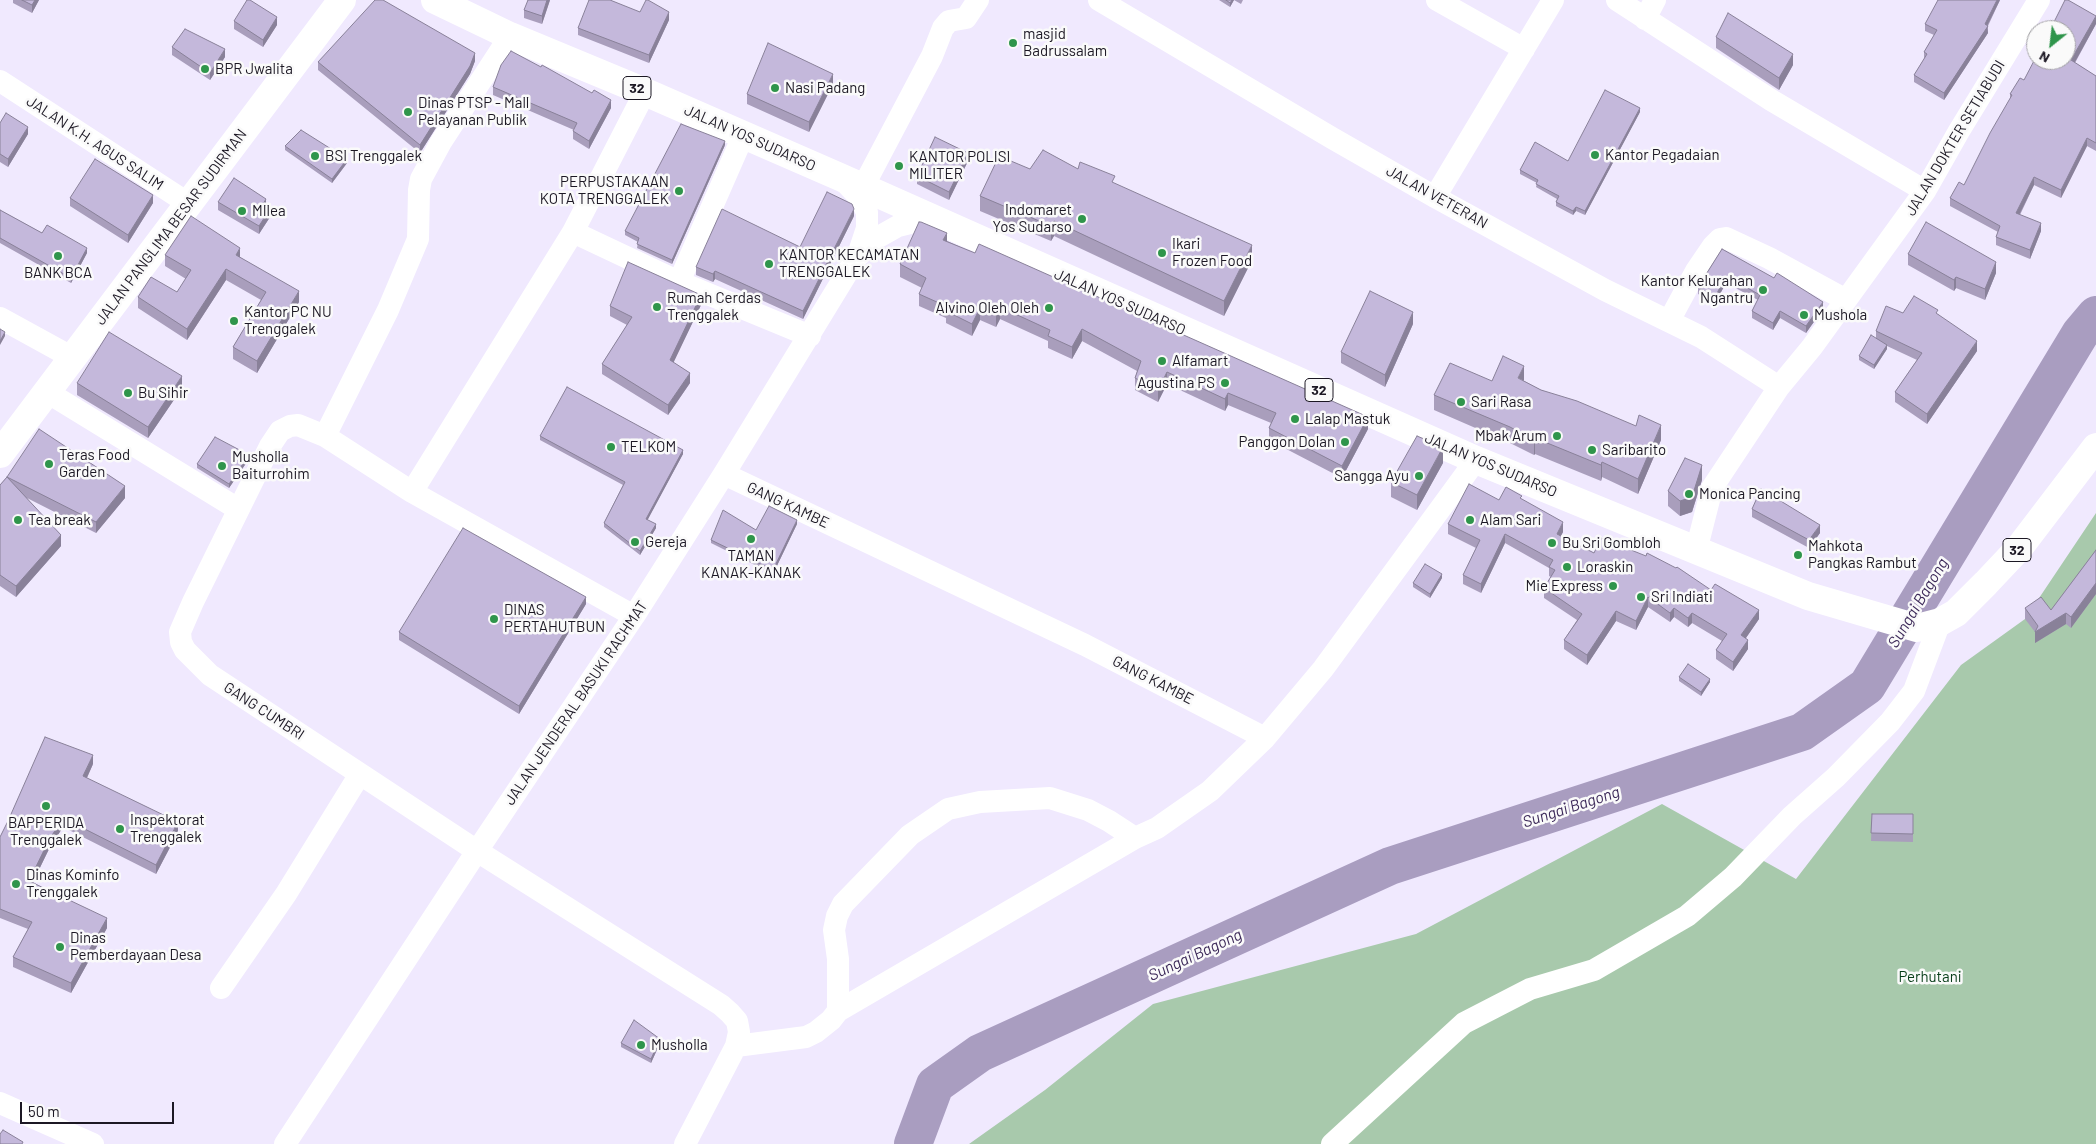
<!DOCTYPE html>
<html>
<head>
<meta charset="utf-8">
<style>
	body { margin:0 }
	#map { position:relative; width:2096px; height:1144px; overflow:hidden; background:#f0e9fe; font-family:Barlow,sans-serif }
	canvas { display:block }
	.north { position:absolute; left:2026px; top:20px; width:50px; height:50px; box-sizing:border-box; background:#fafafa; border:1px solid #a1a0a4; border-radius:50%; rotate:209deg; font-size:14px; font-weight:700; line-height:20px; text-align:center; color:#1c1824 }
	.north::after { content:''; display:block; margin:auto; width:18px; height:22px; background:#2f954b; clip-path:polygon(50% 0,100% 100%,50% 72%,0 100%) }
	.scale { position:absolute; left:20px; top:1102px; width:154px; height:22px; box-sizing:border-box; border:2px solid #1c1824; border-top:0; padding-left:6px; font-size:15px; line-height:18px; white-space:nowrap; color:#1c1824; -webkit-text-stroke:4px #fafafa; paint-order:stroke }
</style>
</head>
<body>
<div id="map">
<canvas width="2096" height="1144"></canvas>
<div class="north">N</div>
<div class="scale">50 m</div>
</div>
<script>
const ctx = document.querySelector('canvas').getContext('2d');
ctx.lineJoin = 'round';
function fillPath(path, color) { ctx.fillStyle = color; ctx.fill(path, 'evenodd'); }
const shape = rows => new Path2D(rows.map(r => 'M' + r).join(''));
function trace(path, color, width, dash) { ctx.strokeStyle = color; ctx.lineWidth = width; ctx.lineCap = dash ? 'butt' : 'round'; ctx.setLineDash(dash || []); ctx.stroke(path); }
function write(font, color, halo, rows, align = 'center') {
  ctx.font = font + ' Barlow,sans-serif'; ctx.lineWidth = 5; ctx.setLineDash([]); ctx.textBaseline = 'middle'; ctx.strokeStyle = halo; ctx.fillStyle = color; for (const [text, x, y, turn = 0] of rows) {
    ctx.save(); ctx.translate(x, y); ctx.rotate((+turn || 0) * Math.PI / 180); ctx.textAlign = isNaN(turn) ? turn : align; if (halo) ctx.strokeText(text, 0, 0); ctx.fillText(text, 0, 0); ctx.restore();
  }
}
fillPath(shape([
	[2096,513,2096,1144,969,1144,1045,1090,1153,1004,1416,934,1662,804,1796,879,1961,665,2025,619]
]), '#a8c9ac');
trace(shape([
	[913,1144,935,1085,980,1053,1390,866,1802,732,1867,686,2080,334,2096,315]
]), '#a99dc0', 38);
trace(shape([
	[1099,0,1332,138,1435,197,1605,290,1701,337,1779,387],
	[1437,0,1524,49],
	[1617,0,1771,100,1925,191],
	[1645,19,1655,0],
	[0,81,189,204],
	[863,187,932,56,943,28,949,21,966,18,978,0],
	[1435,197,1553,0],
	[573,232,679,282,810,336],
	[859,255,875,239,898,226,922,220,939,223],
	[679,282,743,136],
	[0,318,73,358],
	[1669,321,1696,271,1713,246,1720,239,1726,238,1769,258,1846,300],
	[47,392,238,509],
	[325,436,388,310,418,239,419,190,421,179,441,142,510,36],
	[724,474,1085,645,1265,738],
	[412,492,573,232,645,92],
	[1696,551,1712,488,1779,387,1812,347,1925,191,1959,131,2039,0],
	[634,616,412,492,325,436,298,425,290,426,280,431,270,446,193,602,180,632,181,642,185,650,210,675,477,851,721,1005,730,1013,737,1021,739,1032,736,1046,685,1144],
	[1135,838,1109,821,1088,810,1050,798,980,802,948,809,910,835,843,904,837,916,834,930,838,959,838,1011,1135,838,1157,828,1210,791,1265,738,1323,669,1476,460],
	[221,988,286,894,360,774],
	[736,1046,806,1037,816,1032,831,1020,838,1011],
	[0,1103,93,1144],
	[285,1144,477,851,634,616,724,474,858,255,867,228,867,212,859,197,842,179],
	[1332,1144,1464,1023,1530,989,1594,970,1687,916,1733,877,1792,816,1836,777,1890,722,1914,691,1940,622]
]), '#fff', 22);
trace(shape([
	[0,454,342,0]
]), '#fff', 28);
trace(shape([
	[435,0,510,36,645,92,840,177,1476,460,1808,596,1917,628,1940,622,1956,613,1986,583,2019,548,2096,447]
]), '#fff', 28);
fillPath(shape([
	[13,0,39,0,32,13,13,3],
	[550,0,542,24,524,18,524,10],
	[1219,0,1243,0,1241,4,1234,0,1230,7],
	[2000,0,1988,26,1988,33,1944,100,1914,82,1914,75,1924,59,1924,52,1934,35,1925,31,1925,24],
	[640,12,669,20,649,63,578,35,578,28],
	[234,21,277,25,263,47,234,29],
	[2096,24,2075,63,2096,76,2096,151,2087,146,2061,198,2034,185,2020,215,2041,231,2030,259,1996,245,1996,237,1998,232,1950,206,1950,198,1964,185,2010,99,2010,94,2024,80],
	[1716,37,1793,65,1779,90,1716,48],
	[172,47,225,57,210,80,172,55],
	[475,61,470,74,420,153,318,70,318,62],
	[833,84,809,132,747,104,747,94],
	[493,87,611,108,589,149,573,139,573,131,574,130,493,95],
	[1640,112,1585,215,1576,211,1573,215,1556,206,1556,202,1557,199,1536,187,1537,183,1520,174,1520,170,1568,161],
	[0,123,28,134,8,167,0,162],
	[725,145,672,264,637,248,638,242,625,235,625,231],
	[285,146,347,163,332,183,285,150],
	[968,161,949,200,917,184,917,176],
	[1078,169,1115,184,1252,260,1224,316,1054,236,1051,241,980,211,980,196],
	[70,198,153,203,128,243,70,206],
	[218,202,270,217,259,234,218,210],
	[0,210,42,233,87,253,71,283,0,243],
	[854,216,803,319,715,279,713,282,696,275,696,267,800,247],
	[947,241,1368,429,1342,478,1269,440,1269,428,1271,423,1228,405,1225,411,1167,384,1158,402,1135,390,1135,378,1137,371,1082,341,1072,359,1048,348,1048,341,1000,319,996,327,980,320,972,336,946,323,946,318,919,306,919,294,922,288,900,277,900,264],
	[1722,249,1823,309,1806,333,1780,318,1773,330,1752,318,1752,311,1758,300,1726,283,1715,303,1698,294,1698,287],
	[1908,254,1996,273,1985,300,1956,288,1954,291,1908,265],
	[165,255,240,257,299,302,257,373,233,359,233,347,261,300,226,280,187,340,138,308,138,297,177,292,186,279,165,266],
	[701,305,673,362,690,383,668,415,602,374,602,364,627,325,610,316,610,306],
	[1903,313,1938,314,1977,351,1927,424,1895,402,1895,392,1917,360,1887,346,1887,349,1874,369,1859,360,1859,356,1876,339,1876,331],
	[1413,324,1385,387,1341,363,1341,352],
	[1492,381,1524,381,1541,390,1661,440,1638,494,1602,477,1601,481,1535,454,1534,455,1510,443,1434,410,1434,395],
	[77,383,182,388,148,438,77,395],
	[540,436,683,454,647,520,656,528,640,555,604,527,604,523,623,485,540,440],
	[249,459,229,488,197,468,197,464],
	[1443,463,1417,510,1391,497,1391,482],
	[7,477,125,498,96,533,27,498,61,546,16,597,0,586,0,485],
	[1702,480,1692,512,1680,516,1668,506,1668,491],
	[1522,499,1563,532,1561,536,1594,553,1711,590,1759,619,1746,638,1748,649,1733,671,1716,659,1716,650,1722,641,1692,623,1688,627,1674,617,1670,622,1648,607,1636,630,1616,621,1587,665,1564,649,1564,640,1577,620,1544,598,1544,588,1551,577,1549,576,1549,568,1505,543,1481,593,1463,584,1463,575,1476,548,1448,534,1448,524,1499,500],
	[1752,509,1820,533,1809,548,1752,517],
	[797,524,773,574,711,543,711,540,756,530],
	[2096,550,2096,594,2071,628,2066,624,2035,643,2035,632,2025,619,2025,608,2051,610],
	[1442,578,1430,598,1413,587,1413,583],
	[586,604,519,714,399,640,399,632],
	[1679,677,1710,682,1701,696,1679,681],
	[93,764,87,778,178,832,156,874,63,827,49,849,33,882,107,928,71,993,13,967,13,957,28,929,0,918,0,837],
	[1872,814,1913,814,1913,842,1871,841],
	[621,1043,660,1043,651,1063,621,1047]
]), '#a99ebc');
fillPath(shape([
	[35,0,39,0,32,13,32,5],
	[547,0,550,0,542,24,542,16],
	[1232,0,1234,0,1230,7,1230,3],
	[1997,0,2000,0,1987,26,1988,33,1944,100,1944,93,1985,24],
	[669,12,669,20,649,63,649,55],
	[2096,16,2096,24,2071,69,2071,60],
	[277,17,277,25,263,47,263,40],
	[225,49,225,57,210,80,210,73],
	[475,53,475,61,470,74,420,153,420,145],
	[1793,54,1793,65,1779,90,1779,78],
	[833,74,833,84,809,132,809,122],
	[611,100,611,108,589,149,589,141],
	[1640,108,1640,112,1585,215,1585,211],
	[28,127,28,134,8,167,8,159],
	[2087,138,2087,146,2061,198,2061,190],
	[725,141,725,145,672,264,672,260],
	[968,153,968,161,949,200,949,192],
	[347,159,347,163,332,183,332,179],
	[2034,177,2034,185,2016,221,2016,213],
	[153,195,153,203,128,243,128,235],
	[266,199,266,207,263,204],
	[1576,207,1576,211,1573,215,1573,211],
	[270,209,270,217,259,234,259,226],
	[854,209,854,216,803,319,803,311],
	[1054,221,1054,236,1051,241,1051,226],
	[2041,223,2041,231,2030,259,2030,250],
	[947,233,947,245,943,240],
	[1252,245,1252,260,1224,316,1224,301],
	[87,248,87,253,71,283,71,278],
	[240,248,240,260,236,255],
	[1996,262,1996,273,1985,300,1985,289],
	[226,269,226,280,187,340,187,329],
	[715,271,715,279,713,282,713,274],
	[1726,276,1726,283,1715,303,1715,297],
	[1956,277,1956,288,1954,291,1954,280],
	[299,291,299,302,257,373,257,361],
	[701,295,701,305,670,370,670,360],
	[1823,302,1823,309,1806,333,1806,326],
	[1000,307,1000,319,996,327,996,315],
	[980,308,980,320,972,336,972,324],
	[1780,311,1780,318,1773,330,1773,323],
	[1413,312,1413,324,1385,387,1385,375],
	[1082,329,1082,341,1072,359,1072,347],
	[5,332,5,336,0,345,0,341],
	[1977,341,1977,351,1927,424,1927,414],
	[1887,345,1887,349,1874,369,1874,365],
	[1524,366,1524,381,1518,378],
	[1167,372,1167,384,1158,402,1158,390],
	[690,373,690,383,668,415,668,405],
	[182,376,182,388,148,438,148,427],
	[1228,393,1228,405,1225,411,1225,399],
	[1368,417,1368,429,1342,478,1342,466],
	[1661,425,1661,440,1638,494,1638,479],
	[1535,438,1535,454,1534,455,1534,440],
	[1443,447,1443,463,1417,510,1417,495],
	[683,450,683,454,646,523,646,519],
	[249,455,249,459,229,488,229,484],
	[1602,462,1602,477,1601,481,1601,465],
	[1702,465,1702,480,1692,512,1680,516,1680,501],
	[125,486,125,498,96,533,96,522],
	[797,520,797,524,773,574,773,570],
	[1563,522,1563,532,1557,543,1557,534],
	[656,524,656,528,640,555,640,551],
	[1820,525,1820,533,1809,548,1809,540],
	[1505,534,1505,543,1481,593,1481,584],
	[61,535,61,546,16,597,16,586],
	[1442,574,1442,578,1430,598,1430,594],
	[2096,583,2096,594,2071,628,2071,617],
	[586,597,586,604,519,714,519,706],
	[1648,597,1648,607,1636,630,1636,621],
	[1674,608,1674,617,1670,622,1670,613],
	[1759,610,1759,619,1741,645,1741,635],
	[1616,611,1616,621,1587,665,1587,655],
	[1692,613,1692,623,1688,627,1688,618],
	[2066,613,2066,624,2035,643,2035,632],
	[1748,640,1748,649,1733,671,1733,662],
	[1710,679,1710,682,1701,696,1701,692],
	[93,755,93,764,83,786,83,776],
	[63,818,63,827,49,849,29,890,29,881,49,840],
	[178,822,178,832,156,874,156,865],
	[107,918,107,928,71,993,71,983],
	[660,1039,660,1043,651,1063,651,1059]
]), '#898199');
const building = shape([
	[22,0,35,0,32,5,22,0],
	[247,0,250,0,277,17,263,40,234,21,247,0],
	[375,0,383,0,475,53,470,66,420,145,318,62,375,0],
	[528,0,547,0,542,16,524,10,528,0],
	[589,0,610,0,640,12,646,0,648,0,669,12,649,55,578,28,589,0],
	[1226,0,1232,0,1230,3,1226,0],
	[1938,0,1997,0,1985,24,1988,26,1944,93,1914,75,1927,54,1924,52,1937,30,1925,24,1938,0],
	[2065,0,2068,0,2096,16,2071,60,2096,76,2096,143,2087,138,2061,190,2034,177,2016,213,2041,223,2030,250,1996,237,2000,226,1950,198,1959,182,1964,185,1990,133,2012,95,2010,94,2020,78,2024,80,2036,57,2036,60,2066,60,2066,30,2050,30,2065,0],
	[1728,13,1793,54,1779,78,1716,37,1728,13],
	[185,29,225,49,210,73,172,47,185,29],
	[768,43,833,74,809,122,747,94,768,43],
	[511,51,541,67,542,65,592,93,594,90,611,100,589,141,573,131,577,123,493,87,501,65,511,51],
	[1605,90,1640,108,1585,211,1576,207,1573,211,1556,202,1559,196,1536,184,1538,180,1520,170,1535,142,1568,161,1605,90],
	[6,113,28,127,8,159,0,154,0,123,6,113],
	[681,124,725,141,672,260,637,244,639,238,625,231,681,124],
	[301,130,347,159,332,179,285,146,301,130],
	[935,137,968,153,949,192,917,176,935,137],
	[1043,150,1078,169,1080,162,1115,176,1112,182,1252,245,1224,301,1054,221,1051,226,980,196,999,156,1030,169,1043,150],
	[95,159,153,195,128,235,70,198,95,159],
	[234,178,266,199,263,204,270,209,259,226,218,202,234,178],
	[827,192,852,204,854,209,803,311,715,271,713,274,696,267,722,209,800,247,827,192],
	[0,210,42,233,47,225,87,248,71,278,0,238,0,210],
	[191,216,240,248,236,255,299,291,257,361,233,347,266,292,226,269,187,329,138,297,151,277,177,292,191,270,165,255,191,216],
	[919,222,921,222,947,233,943,240,975,253,979,244,1368,417,1342,466,1269,428,1276,413,1228,393,1225,399,1167,372,1158,390,1135,378,1141,361,1082,329,1072,347,1048,336,1050,330,1000,307,996,315,980,308,972,324,946,311,948,307,919,294,926,278,900,264,919,222],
	[1926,222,1996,262,1985,289,1956,277,1954,280,1908,254,1926,222],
	[1722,249,1774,278,1777,273,1823,302,1806,326,1780,311,1773,323,1752,311,1760,295,1726,276,1715,297,1698,287,1722,249],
	[628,262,701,295,670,360,690,373,668,405,602,364,632,317,610,306,628,262],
	[1370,291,1413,312,1385,375,1341,352,1370,291],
	[1914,296,1938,310,1936,313,1977,341,1927,414,1895,392,1922,353,1876,331,1886,306,1903,313,1914,296],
	[0,329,5,332,0,341,0,329],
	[109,332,182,376,148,427,77,383,109,332],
	[1871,335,1887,345,1874,365,1859,356,1871,335],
	[1503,356,1524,366,1518,378,1541,390,1577,401,1636,426,1639,415,1661,425,1638,479,1602,462,1601,465,1535,438,1534,440,1510,427,1434,395,1450,363,1492,381,1503,356],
	[567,387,683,450,646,519,656,524,640,551,604,523,625,482,540,436,567,387],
	[39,429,125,486,96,522,7,477,39,429],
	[1417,436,1443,447,1417,495,1391,482,1417,436],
	[215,437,249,455,229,484,197,464,215,437],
	[1685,458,1702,465,1692,497,1680,501,1668,491,1685,458],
	[7,477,61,535,16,586,0,575,0,485,7,477],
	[1469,484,1499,500,1506,487,1522,496,1520,498,1563,522,1557,534,1594,553,1601,538,1646,556,1647,553,1676,568,1677,567,1711,590,1715,584,1759,610,1741,635,1748,640,1733,662,1716,650,1727,634,1692,613,1688,618,1674,608,1670,613,1648,597,1636,621,1616,611,1587,655,1564,640,1582,614,1544,588,1555,570,1549,567,1553,560,1505,534,1481,584,1463,575,1480,540,1448,524,1469,484],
	[1761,489,1820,525,1809,540,1752,509,1761,489],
	[769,506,797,520,773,570,711,540,723,510,756,530,769,506],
	[463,528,586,597,519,706,399,632,463,528],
	[2096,550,2096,583,2071,617,2066,613,2035,632,2038,626,2025,608,2041,597,2051,610,2096,550],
	[1425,564,1442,574,1430,594,1413,583,1425,564],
	[1688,664,1710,679,1701,692,1679,677,1688,664],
	[45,737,93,755,83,776,178,822,156,865,63,818,49,840,29,881,107,918,71,983,13,957,32,922,0,909,0,837,8,821,45,737],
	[1872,814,1913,814,1913,834,1871,833,1872,814],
	[634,1020,660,1039,651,1059,621,1043,634,1020],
	[3,1130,23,1142,22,1144,0,1144,0,1134,3,1130]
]);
fillPath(building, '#c4b8db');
trace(building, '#898199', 1);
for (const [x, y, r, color] of [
	[1013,43,5,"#2f954b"],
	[205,69,5,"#2f954b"],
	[775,88,5,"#2f954b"],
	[408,112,5,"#2f954b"],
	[1595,155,5,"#2f954b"],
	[315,156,5,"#2f954b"],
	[899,166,5,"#2f954b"],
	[679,191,5,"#2f954b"],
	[242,211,5,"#2f954b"],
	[1082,219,5,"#2f954b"],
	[1162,253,5,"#2f954b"],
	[58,256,5,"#2f954b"],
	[769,264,5,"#2f954b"],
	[1763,290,5,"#2f954b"],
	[657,307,5,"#2f954b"],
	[1049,308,5,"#2f954b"],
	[1804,315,5,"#2f954b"],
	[234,321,5,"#2f954b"],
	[1162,361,5,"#2f954b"],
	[1225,383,5,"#2f954b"],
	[128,393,5,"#2f954b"],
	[1461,402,5,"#2f954b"],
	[1295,419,5,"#2f954b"],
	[1557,436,5,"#2f954b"],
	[1345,442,5,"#2f954b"],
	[611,447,5,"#2f954b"],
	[1592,450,5,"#2f954b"],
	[49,464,5,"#2f954b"],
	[222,466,5,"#2f954b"],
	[1419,476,5,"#2f954b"],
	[1689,494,5,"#2f954b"],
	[18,520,5,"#2f954b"],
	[1470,520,5,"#2f954b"],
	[751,539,5,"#2f954b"],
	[635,542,5,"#2f954b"],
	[1552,543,5,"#2f954b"],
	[1798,555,5,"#2f954b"],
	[1567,567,5,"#2f954b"],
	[1613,586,5,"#2f954b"],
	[1641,597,5,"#2f954b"],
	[494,619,5,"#2f954b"],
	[46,806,5,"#2f954b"],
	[120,829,5,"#2f954b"],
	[16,884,5,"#2f954b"],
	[60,947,5,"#2f954b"],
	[641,1045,5,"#2f954b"]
]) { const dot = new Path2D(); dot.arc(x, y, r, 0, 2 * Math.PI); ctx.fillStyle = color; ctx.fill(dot); trace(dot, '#fafafa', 2); }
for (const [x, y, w] of [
	[637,88,28],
	[1319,390,28],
	[2017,550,28]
]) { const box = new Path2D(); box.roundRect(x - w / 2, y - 11.5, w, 23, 4); ctx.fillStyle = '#fafafa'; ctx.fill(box); trace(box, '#1c1824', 1); }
write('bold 14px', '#1c1824', null, [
	["32",637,88],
	["32",1319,390],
	["32",2017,550]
]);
write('15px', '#1c1824', '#fafafa', [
	["masjid",1023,34],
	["Badrussalam",1023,51],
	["BPR Jwalita",215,69],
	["Nasi Padang",785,88],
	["Dinas PTSP - Mall",418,103],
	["Pelayanan Publik",418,120],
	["Kantor Pegadaian",1605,155],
	["BSI Trenggalek",325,156],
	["KANTOR POLISI",909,157],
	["MILITER",909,174],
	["PERPUSTAKAAN",669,182,"right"],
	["KOTA TRENGGALEK",669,199,"right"],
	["Indomaret",1072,210,"right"],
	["Yos Sudarso",1072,227,"right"],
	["MIlea",252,211],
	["Ikari",1172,244],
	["Frozen Food",1172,261],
	["KANTOR KECAMATAN",779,255],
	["TRENGGALEK",779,272],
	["BANK BCA",58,273,"center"],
	["Kantor Kelurahan",1753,281,"right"],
	["Ngantru",1753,298,"right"],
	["Rumah Cerdas",667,298],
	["Trenggalek",667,315],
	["Alvino Oleh Oleh",1039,308,"right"],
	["Kantor PC NU",244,312],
	["Trenggalek",244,329],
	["Mushola",1814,315],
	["Alfamart",1172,361],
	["Agustina PS",1215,383,"right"],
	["Bu Sihir",138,393],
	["Sari Rasa",1471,402],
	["Lalap Mastuk",1305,419],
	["Mbak Arum",1547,436,"right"],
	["Panggon Dolan",1335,442,"right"],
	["TELKOM",621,447],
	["Saribarito",1602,450],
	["Teras Food",59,455],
	["Garden",59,472],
	["Musholla",232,457],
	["Baiturrohim",232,474],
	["Sangga Ayu",1409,476,"right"],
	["Monica Pancing",1699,494],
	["Tea break",28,520],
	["Alam Sari",1480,520],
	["Gereja",645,542],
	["Bu Sri Gombloh",1562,543],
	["Mahkota",1808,546],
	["Pangkas Rambut",1808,563],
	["TAMAN",751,556,"center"],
	["KANAK-KANAK",751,573,"center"],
	["Loraskin",1577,567],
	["Mie Express",1603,586,"right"],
	["Sri Indiati",1651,597],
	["DINAS",504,610],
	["PERTAHUTBUN",504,627],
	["Inspektorat",130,820],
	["Trenggalek",130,837],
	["BAPPERIDA",46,823,"center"],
	["Trenggalek",46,840,"center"],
	["Dinas Kominfo",26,875],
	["Trenggalek",26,892],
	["Dinas",70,938],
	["Pemberdayaan Desa",70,955],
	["Musholla",651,1045]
], 'left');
write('15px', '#1c1824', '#fafafa', [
	["JALAN YOS SUDARSO",750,138,24],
	["JALAN DOKTER SETIABUDI",1955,138,-59],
	["JALAN K.H. AGUS SALIM",95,143,33],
	["JALAN VETERAN",1437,197,29],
	["JALAN PANGLIMA BESAR SUDIRMAN",171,227,-53],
	["JALAN YOS SUDARSO",1120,302,24],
	["JALAN YOS SUDARSO",1491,465,23],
	["GANG KAMBE",788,505,25],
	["GANG KAMBE",1153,680,27],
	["JALAN JENDERAL BASUKI RACHMAT",576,703,-56],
	["GANG CUMBRI",264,711,33]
]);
write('15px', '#073d18', '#fafafa', [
	["Perhutani",1930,977]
]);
write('italic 16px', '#3c2959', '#fafafa', [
	["Sungai Bagong",1918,603,-59],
	["Sungai Bagong",1571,807,-18],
	["Sungai Bagong",1195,955,-25]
]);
</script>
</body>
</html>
